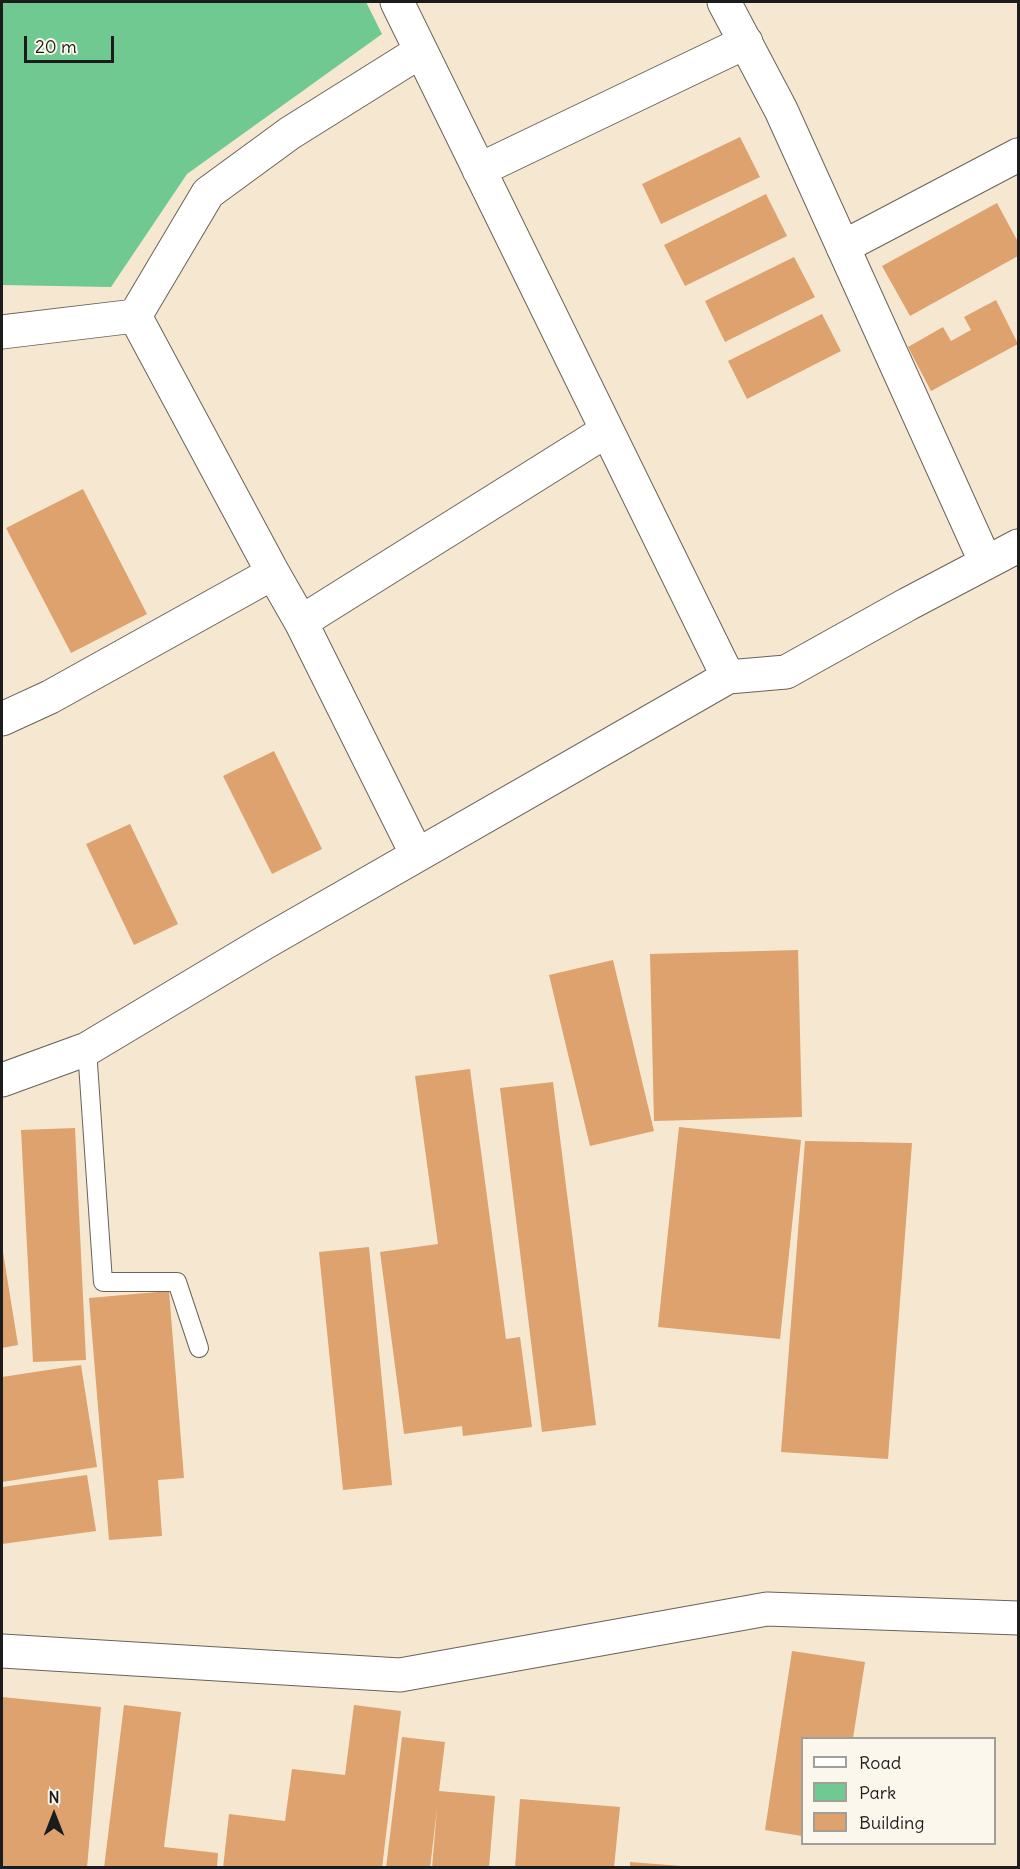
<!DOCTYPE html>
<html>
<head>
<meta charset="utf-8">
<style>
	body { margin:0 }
	#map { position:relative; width:1020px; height:1869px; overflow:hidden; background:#f6e7d0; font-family:Delius,sans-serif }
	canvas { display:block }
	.frame { position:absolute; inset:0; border:3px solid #1c1c1c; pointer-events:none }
	.legend { position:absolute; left:801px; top:1737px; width:195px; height:108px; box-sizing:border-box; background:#fbf7ec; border:2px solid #a29f99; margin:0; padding:8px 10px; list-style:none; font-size:18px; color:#1c1c1c }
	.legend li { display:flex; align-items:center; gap:12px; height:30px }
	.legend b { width:30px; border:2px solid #a29f99 }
	.north { position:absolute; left:24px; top:1785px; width:60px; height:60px; -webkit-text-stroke:4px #fbf7ec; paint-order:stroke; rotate:0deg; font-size:16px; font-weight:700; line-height:24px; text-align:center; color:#1c1c1c }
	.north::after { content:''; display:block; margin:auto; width:21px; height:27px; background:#1c1c1c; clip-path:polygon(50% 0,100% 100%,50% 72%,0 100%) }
	.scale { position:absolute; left:24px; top:36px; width:90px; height:27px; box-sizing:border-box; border:3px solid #1c1c1c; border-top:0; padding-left:8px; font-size:18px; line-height:21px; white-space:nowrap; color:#1c1c1c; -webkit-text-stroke:4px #fbf7ec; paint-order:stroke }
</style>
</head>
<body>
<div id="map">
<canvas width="1020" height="1869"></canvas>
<div class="frame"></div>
<ul class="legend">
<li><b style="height:8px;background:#fff"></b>Road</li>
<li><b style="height:16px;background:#6fc990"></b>Park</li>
<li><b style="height:16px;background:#dda26e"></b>Building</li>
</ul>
<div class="north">N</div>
<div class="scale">20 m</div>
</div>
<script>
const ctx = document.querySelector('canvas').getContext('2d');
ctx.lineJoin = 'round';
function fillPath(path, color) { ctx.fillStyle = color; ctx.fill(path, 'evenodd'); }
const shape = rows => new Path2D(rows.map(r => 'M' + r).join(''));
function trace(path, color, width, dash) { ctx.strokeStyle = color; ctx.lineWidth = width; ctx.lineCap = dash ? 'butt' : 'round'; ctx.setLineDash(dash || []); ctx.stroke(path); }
fillPath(shape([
	[2,2,366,2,382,34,187,174,111,287,2,285]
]), '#6fc990');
fillPath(shape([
	[740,137,760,177,661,224,642,184],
	[766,194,787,236,685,286,664,245],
	[997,203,1018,242,1018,256,910,316,882,266],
	[794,257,815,297,725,342,705,301],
	[996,300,1018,344,931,391,908,347,943,327,951,341,971,330,964,317],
	[822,314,841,351,747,399,728,361],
	[83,489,147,614,71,653,6,528],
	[274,751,322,849,272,874,223,776],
	[130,824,178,924,134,945,86,844],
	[798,950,802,1117,654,1121,650,954],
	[613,960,654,1131,590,1146,549,975],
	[470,1069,506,1339,520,1337,532,1427,463,1436,462,1426,404,1434,380,1252,438,1244,415,1076],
	[553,1082,596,1425,542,1432,500,1088],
	[679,1127,801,1140,780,1339,658,1327],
	[75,1128,86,1360,33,1362,21,1130],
	[805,1141,912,1143,888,1459,781,1452],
	[2,1246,18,1345,2,1348],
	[369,1247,392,1485,343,1490,319,1252],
	[169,1291,184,1478,158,1480,162,1536,109,1540,89,1298],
	[81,1365,97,1467,2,1482,2,1377],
	[87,1475,96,1531,2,1544,2,1487],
	[792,1651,865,1662,853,1738,802,1738,802,1836,765,1830],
	[2,1697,101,1707,87,1868,2,1868],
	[124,1705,181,1712,164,1847,218,1853,217,1868,104,1868],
	[354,1705,401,1711,382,1868,223,1868,229,1814,285,1821,292,1769,345,1775],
	[402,1737,445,1742,439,1791,495,1796,489,1868,432,1868,437,1809,430,1868,386,1868],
	[520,1799,620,1807,614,1868,515,1868],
	[630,1862,681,1866,680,1868,630,1868]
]), '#dda26e');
const lane = shape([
	[87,1049,103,1282,177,1282,199,1348]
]);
const street = shape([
	[724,2,781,110,986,563],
	[479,170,746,42],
	[2,332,135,316],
	[273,573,301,622,417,855],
	[301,622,606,431],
	[728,677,786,672,908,604,1018,546],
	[2,719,50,697,273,573,135,316,208,193,290,133,421,51],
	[2,1080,87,1049,264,943,728,677,397,2],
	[2,1651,400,1675,767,1609,1018,1618]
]);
const secondary = shape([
	[843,247,1018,155]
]);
trace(lane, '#68635b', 20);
trace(street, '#68635b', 35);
trace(secondary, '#68635b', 35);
trace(lane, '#fff', 18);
trace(street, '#fff', 33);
trace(secondary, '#fff', 33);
</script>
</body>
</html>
